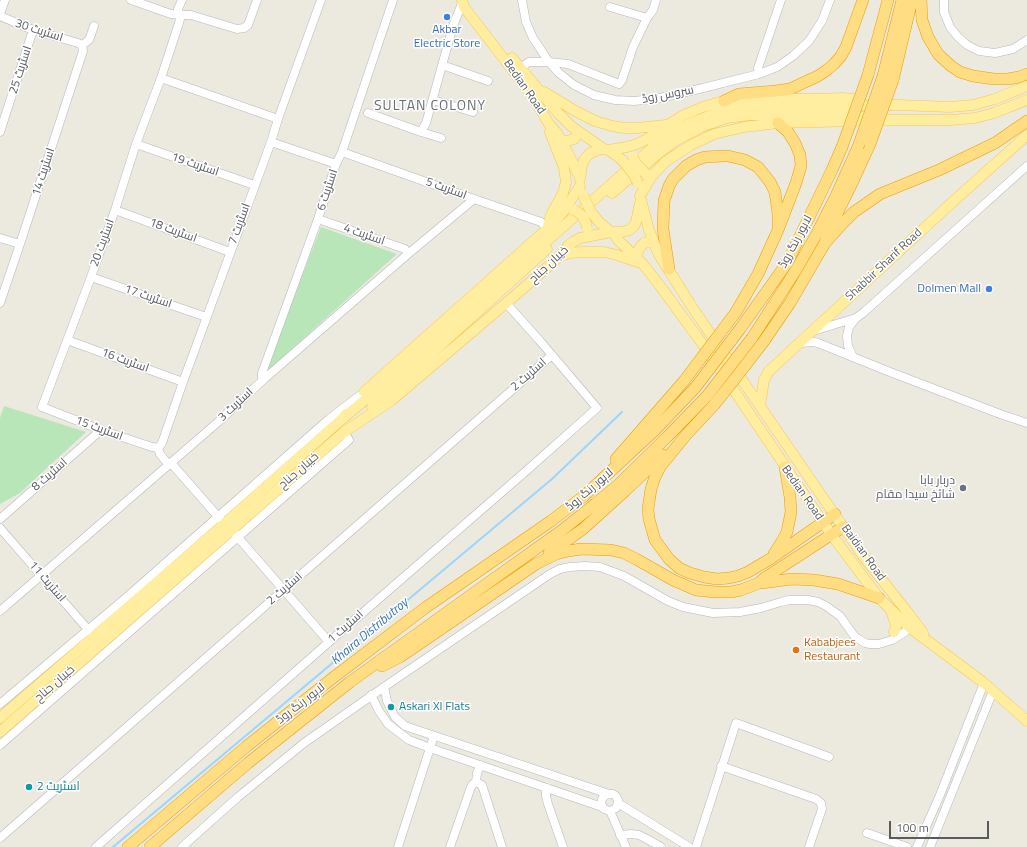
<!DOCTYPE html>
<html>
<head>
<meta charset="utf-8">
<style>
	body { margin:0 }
	#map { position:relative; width:1027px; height:847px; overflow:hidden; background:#ece9de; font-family:"Titillium Web",sans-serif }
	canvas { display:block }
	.scale { position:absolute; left:889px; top:821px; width:100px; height:18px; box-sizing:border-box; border:2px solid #585c61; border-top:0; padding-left:5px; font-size:12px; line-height:14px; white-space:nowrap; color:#585c61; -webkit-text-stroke:3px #fff; paint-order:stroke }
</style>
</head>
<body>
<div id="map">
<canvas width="1027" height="847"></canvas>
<div class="scale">100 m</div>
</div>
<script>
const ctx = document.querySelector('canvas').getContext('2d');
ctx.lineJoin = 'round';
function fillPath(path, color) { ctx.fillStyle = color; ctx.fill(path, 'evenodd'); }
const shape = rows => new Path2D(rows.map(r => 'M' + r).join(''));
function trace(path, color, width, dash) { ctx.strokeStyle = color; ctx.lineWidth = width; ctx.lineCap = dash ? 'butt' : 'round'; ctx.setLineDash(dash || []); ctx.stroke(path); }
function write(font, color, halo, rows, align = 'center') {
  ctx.font = font + ' "Titillium Web",Cairo,sans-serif'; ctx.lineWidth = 3; ctx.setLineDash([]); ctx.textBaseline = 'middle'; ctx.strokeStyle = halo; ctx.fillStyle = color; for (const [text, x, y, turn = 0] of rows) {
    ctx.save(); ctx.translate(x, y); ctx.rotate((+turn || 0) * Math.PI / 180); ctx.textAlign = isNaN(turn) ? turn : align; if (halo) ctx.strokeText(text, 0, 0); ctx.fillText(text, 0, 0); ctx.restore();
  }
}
fillPath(shape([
	[321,227,397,254,264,374],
	[4,406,86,432,20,493,0,504,0,418]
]), '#b9e6b8');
trace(shape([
	[113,847,552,479,622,412]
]), '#9bd5ff', 2);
const minor = shape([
	[131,0,171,14,180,15,191,15,237,29,244,28,248,25,257,0],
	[522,0,526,22,533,38,549,62,559,73,574,85,594,95,615,100,634,101,660,98,699,89,759,74,777,67,793,56,809,41,822,21,830,0],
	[944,0,944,12,950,27,958,37,967,45,979,51,995,53,1013,49,1027,40],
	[610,7,647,18],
	[0,14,5,0],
	[0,16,33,30,78,43,82,45,83,51,20,244,0,303],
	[82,45,89,40,94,26],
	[442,65,488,81],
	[516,71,529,62,549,62,568,64,619,84,622,80,633,47,647,18,653,10,656,0],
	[759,74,758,68,781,0],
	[161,78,278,119],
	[433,100,473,112],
	[368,113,421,132,426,123,453,26,463,1],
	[0,132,33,30],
	[421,132,441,138],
	[271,142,336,164],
	[136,144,254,185],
	[342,152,474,199,541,222,547,229],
	[115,210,230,252],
	[318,219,405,249,408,254],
	[0,238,20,244],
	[91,277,206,317],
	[813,331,856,318,863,313,1027,166],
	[67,340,183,382],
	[800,343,814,342,818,343,890,372,1000,414,1027,423],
	[853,357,848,346,847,336,848,331,849,327,856,318],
	[263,380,262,377,262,373,318,219,336,164,342,152,393,0],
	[158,448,152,447,101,430,42,407,91,277,115,210,136,144,161,78,179,23,180,19,178,9,182,0],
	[158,448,159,447,162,443,183,382,271,142,278,119,321,0],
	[158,448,160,454,169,465],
	[171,463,221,520],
	[0,519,101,430],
	[0,528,91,633],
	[235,534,329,642],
	[0,611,218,422,263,380,408,254,474,199],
	[384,687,387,701,395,717,405,726,609,794],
	[371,695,379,711,388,724,409,740,430,748,602,807],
	[0,704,128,596,329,419,359,396],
	[0,745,349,440,344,432],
	[481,765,477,773,476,782,482,785,502,847],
	[721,766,816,799,821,803,822,809,809,847],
	[547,788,546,792,546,796,548,804,563,847],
	[618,803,616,808,610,811,604,809,601,803,602,799,605,795,609,794,613,794,616,796,618,800,618,803,689,847],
	[610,811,626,847],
	[867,833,907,847],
	[620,835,631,834,639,835,647,839,661,847],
	[0,838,552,355],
	[96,847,329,642,525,472,597,408,540,341,506,303],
	[182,847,238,797,304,743,384,687,550,574,560,569,570,567,584,566,600,567,624,576,668,601,683,607,713,613,740,612,761,608,781,602,789,600,808,600,818,602,826,606,840,616,855,637,865,643,870,644,879,644,892,640,905,632,912,623],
	[398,847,430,748,434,736],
	[450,847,471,787,473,784,476,782],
	[696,847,736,723,829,757],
	[917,847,940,795,984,683],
	[930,847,993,691]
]);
const major = shape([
	[462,0,464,7,514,72,533,97,549,124,557,133,569,155,580,178],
	[512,58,558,113,571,126,604,149],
	[544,92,577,112,595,121,612,126,625,128,637,128,666,125],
	[886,120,950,120,975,118,994,113,1027,100],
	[561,140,567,141,574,139,576,136,578,131],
	[608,150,627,147,637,144,647,139,661,129,684,115,703,107,724,101,756,98,812,99,843,98,860,100],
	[580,179,582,165,584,160,589,154,597,150,603,149,608,150,616,155,623,161],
	[612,193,659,153,675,141,701,127,726,118,750,115,843,115,892,120],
	[640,196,651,177,665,162,691,145,714,134,744,127,778,123,856,121],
	[641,200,649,230,658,253,692,307,863,556,909,614,923,633],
	[599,222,611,232,622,232,629,230,634,226,636,222,640,203],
	[548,227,551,215,563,193,566,182,564,168,550,132],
	[613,232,618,240,643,264,663,290,704,346,831,534,879,598,909,627,984,683,1027,721],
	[560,256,570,253,582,252,604,252,617,255,641,263],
	[636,257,638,251,641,246,644,243,653,241],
	[364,392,547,229,563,212,580,186],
	[760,406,764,380,769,371,946,208,1027,135],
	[372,407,547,249],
	[342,419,407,365,653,147,669,135,691,123,717,113,731,109,748,107,898,105,950,107,973,105,995,99,1027,86],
	[891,611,895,622,896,627,894,632],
	[0,718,224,524,342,419,346,414],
	[0,732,344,432,392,400,519,292,560,256,568,246,573,242,580,238,611,232]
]);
const highway = shape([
	[921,0,922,20,928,37,938,54,951,66,960,72,973,76,994,79,1008,79,1019,77,1027,74],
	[868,75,888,0],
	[883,76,902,0],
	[893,80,912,0],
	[724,101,739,94,776,91,790,89,818,76,827,70,834,64,841,56,846,47,863,0],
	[825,243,841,225,854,212,880,194,939,170,995,143,1027,121],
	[669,269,663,229,664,201,669,186,673,179,686,166,696,160,705,157,723,156,728,156,745,160,758,167,770,182,775,192,778,214,778,230],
	[736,312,758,274,778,230,796,183,801,166,800,155,795,143,788,132,778,123],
	[740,329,787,263,832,170,842,147],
	[752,338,796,270,815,237,835,198,858,147],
	[764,341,790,303,825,243,830,228,853,181,870,144],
	[714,405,686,435,660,467,655,477,651,489,648,509,649,519,655,540,669,559,679,568,690,573,704,577,717,579,729,578,738,576,748,572,770,559,835,514],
	[616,459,684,381],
	[549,553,583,529,625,491,663,455],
	[774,554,781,543,787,532,791,512,790,497,785,467],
	[761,583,792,579,814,580,838,584,879,598],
	[382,666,400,657,536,564,556,554,568,551,581,549,611,550,624,553,636,559,673,580,696,590,715,592,731,592,741,590,759,583,763,579,843,527],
	[128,847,247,746,334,677,425,608,551,521,584,496,655,430,695,388],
	[150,847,248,763,350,682,485,585,561,531,595,504,619,484,667,437,707,396]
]);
trace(minor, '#b5b7bd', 9);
trace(major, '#f9c54a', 11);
trace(highway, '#ea9d00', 12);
trace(minor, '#fff', 8);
trace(major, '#ffeea0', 10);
trace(highway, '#ffdd82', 11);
const majorBridge = shape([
	[633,157,635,162,646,174],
	[623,161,634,175,638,183],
	[583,195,591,212,599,222],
	[574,210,579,213,583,217,586,223,587,228]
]);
const highwayBridge = shape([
	[870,144,893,80],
	[842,147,868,75],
	[858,147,883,76],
	[684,381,736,312],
	[695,388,740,329],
	[707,396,752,338],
	[714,405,734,380,764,341]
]);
trace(majorBridge, '#f9c54a', 11, []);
trace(highwayBridge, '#ea9d00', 12, []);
trace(majorBridge, '#ffeea0', 10);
trace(highwayBridge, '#ffdd82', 11);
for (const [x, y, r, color] of [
	[447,17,4,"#3f7fe0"],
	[989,289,4,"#3f7fe0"],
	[963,488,4,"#6b7280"],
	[796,650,4,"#e8710a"],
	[391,707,4,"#0f9aa8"],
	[29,787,4,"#0f9aa8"]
]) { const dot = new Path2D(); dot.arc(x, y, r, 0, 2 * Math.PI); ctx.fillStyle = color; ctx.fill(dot); trace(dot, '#fff', 1.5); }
write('12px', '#366cbe', '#fff', [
	["Akbar",447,30],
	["Electric Store",447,44],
	["Dolmen Mall",981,289,"right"]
]);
write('12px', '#585c61', '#fff', [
	["اسٹریٹ 30",39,31,18],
	["اسٹریٹ 25",21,70,-72],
	["Bedian Road",524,87,55],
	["سروس روڈ",668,95,-11],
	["اسٹریٹ 19",195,165,19],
	["اسٹریٹ 14",44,172,-72],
	["اسٹریٹ 5",446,189,20],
	["اسٹریٹ 6",328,190,-72],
	["اسٹریٹ 7",240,224,-70],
	["اسٹریٹ 18",173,231,20],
	["اسٹریٹ 4",364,235,19],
	["لاہور رنگ روڈ",796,242,-62],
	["اسٹریٹ 20",103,243,-70],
	["خیبان جناح",549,265,-43],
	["Shabbir Sharif Road",884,265,-43],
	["اسٹریٹ 17",148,297,19],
	["اسٹریٹ 16",125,361,20],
	["اسٹریٹ 2",529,375,-41],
	["اسٹریٹ 3",236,405,-43],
	["اسٹریٹ 15",99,429,20],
	["خیبان جناح",299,471,-41],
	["اسٹریٹ 8",50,475,-41],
	["لاہور رنگ روڈ",590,490,-41],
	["Bedian Road",802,493,55],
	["Baidian Road",863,553,54],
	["اسٹریٹ 11",47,582,49],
	["اسٹریٹ 2",285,589,-41],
	["اسٹریٹ 1",346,627,-41],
	["خیبان جناح",55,684,-41],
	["لاہور رنگ روڈ",301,704,-38]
]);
write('12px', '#5b616d', '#fff', [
	["دربار بابا",955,481],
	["شائخ سیدا مقام",955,495]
], 'right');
write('12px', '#c56008', '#fff', [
	["Kababjees",804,643],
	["Restaurant",804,657]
], 'left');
write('12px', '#0d838f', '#fff', [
	["Askari XI Flats",399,707],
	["اسٹریٹ 2",37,787]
], 'left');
write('italic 13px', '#3476b6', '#fff', [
	["Khaira Distributroy",370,632,-40]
]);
ctx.letterSpacing = '1px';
write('14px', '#686e73', '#fff', [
	["SULTAN COLONY",430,107]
]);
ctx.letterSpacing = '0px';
</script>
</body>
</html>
